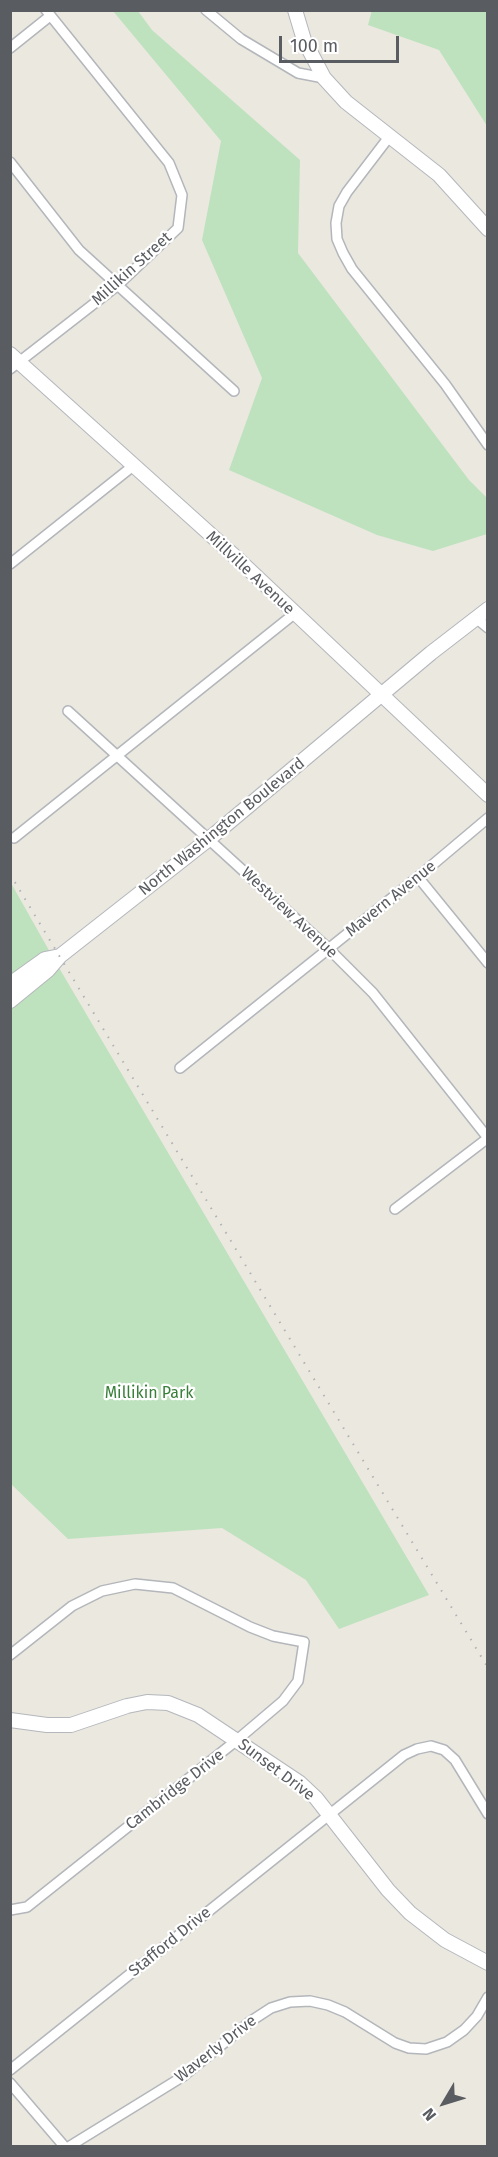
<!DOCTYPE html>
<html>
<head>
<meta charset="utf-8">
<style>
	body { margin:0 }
	#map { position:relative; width:498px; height:2157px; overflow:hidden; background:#ebe8e0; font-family:"Fira Sans",sans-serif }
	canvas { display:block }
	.frame { position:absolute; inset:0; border:12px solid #595c60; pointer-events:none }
	.north { position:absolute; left:414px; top:2073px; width:60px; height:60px; -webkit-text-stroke:4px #fff; paint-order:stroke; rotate:232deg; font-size:16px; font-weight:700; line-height:24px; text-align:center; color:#595c60 }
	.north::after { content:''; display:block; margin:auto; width:21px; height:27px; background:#595c60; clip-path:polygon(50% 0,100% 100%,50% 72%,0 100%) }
	.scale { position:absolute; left:279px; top:36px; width:120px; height:27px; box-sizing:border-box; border:3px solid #595c60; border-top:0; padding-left:8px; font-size:18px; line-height:21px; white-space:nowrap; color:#595c60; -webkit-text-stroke:4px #fff; paint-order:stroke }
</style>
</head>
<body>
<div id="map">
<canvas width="498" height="2157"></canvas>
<div class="frame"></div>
<div class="north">N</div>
<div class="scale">100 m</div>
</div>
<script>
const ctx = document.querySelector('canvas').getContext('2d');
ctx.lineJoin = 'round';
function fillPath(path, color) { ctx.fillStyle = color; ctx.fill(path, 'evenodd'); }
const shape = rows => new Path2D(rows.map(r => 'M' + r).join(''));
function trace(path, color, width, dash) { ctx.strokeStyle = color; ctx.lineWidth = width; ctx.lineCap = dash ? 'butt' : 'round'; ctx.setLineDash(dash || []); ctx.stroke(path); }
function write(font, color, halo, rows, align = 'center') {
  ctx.font = font + ' "Fira Sans",sans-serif'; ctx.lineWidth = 4.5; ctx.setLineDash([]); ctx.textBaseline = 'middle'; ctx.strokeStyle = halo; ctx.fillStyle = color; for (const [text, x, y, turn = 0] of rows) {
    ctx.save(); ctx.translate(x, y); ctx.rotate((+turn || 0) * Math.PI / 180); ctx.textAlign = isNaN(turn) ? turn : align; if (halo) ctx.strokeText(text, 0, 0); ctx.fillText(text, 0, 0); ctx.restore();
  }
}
fillPath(shape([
	[372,10,487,11,487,126,439,50,368,25],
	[113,11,138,11,152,30,300,160,298,253,469,480,487,498,487,534,433,551,377,535,229,470,262,378,202,240,221,141],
	[11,883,55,961,429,1595,339,1629,306,1580,222,1528,68,1539,11,1484]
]), '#bee2bd');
const street = shape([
	[206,10,241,39,298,73,324,78],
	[10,48,50,16],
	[389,137,347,192,339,206,336,223,337,239,343,253,352,269,445,384,488,445],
	[10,162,79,250,234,391],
	[10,369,118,285,178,228,182,195,169,163,46,10],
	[10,564,133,466],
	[476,618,488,628],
	[68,711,329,949,373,993,488,1138],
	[14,838,294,614],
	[418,877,488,963],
	[180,1068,418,877,488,818],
	[395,1209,488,1138],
	[10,1655,72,1606,102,1591,135,1584,173,1588,250,1627,273,1636,304,1642,298,1681,283,1701,237,1740,27,1907,10,1910],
	[10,2070,404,1755,417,1749,431,1746,444,1750,455,1760,488,1814],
	[10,2083,64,2146],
	[70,2146,182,2077,251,2021,271,2008,290,2002,310,2001,328,2005,345,2012,395,2043,409,2048,426,2049,447,2042,464,2030,477,2016,488,1997]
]);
const secondary = shape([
	[295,10,304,40,324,78,346,102,439,175,488,229],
	[10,354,241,562,488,795],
	[10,984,45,959,60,956],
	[10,1001,48,970,60,956,209,839,431,653,488,609],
	[10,1720,47,1725,71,1725,127,1706,147,1702,168,1703,198,1715,300,1783,316,1798,388,1890,410,1913,445,1940,488,1963]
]);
trace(street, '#b3b6ba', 12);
trace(secondary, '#b4b7bc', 16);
trace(street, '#fff', 9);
trace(secondary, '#fff', 14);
trace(shape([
	[10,874,488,1668]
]), '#b1b2b2', 2, [1.5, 8]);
write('16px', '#595c60', '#fff', [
	["Millikin Street",132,269,-42],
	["Millville Avenue",250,573,43],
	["North Washington Boulevard",222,827,-39],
	["Mavern Avenue",391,899,-39],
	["Westview Avenue",289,913,43],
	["Sunset Drive",276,1770,37],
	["Cambridge Drive",175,1790,-38],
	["Stafford Drive",170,1942,-39],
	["Waverly Drive",216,2049,-38]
]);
write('16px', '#387f39', '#fff', [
	["Millikin Park",149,1394]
]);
</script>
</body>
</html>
